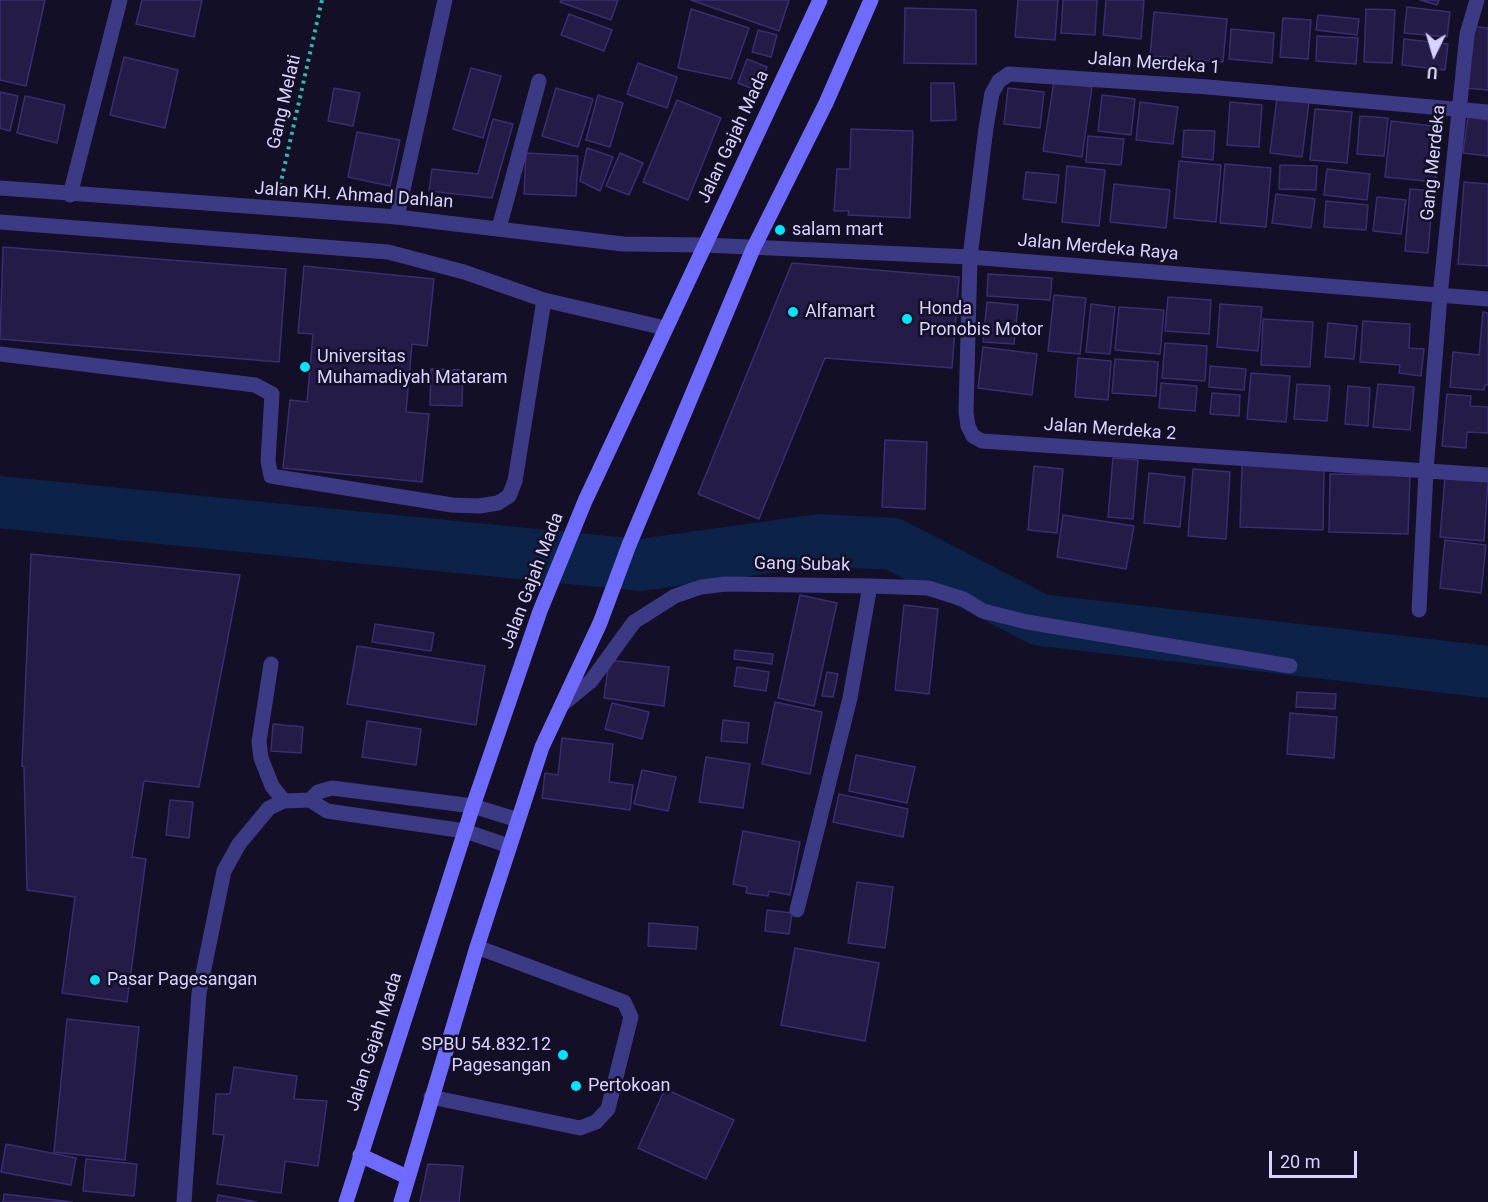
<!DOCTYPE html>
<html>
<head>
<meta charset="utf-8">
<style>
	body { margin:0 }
	#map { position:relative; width:1488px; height:1202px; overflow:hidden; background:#130f26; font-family:Roboto,sans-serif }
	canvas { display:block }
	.north { position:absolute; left:1404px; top:24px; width:60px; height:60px; -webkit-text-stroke:4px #130f26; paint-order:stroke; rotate:185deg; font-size:16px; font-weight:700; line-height:24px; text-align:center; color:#d9d4ff }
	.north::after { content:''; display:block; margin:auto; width:21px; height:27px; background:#d9d4ff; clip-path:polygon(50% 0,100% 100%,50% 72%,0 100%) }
	.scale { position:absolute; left:1269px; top:1151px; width:88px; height:27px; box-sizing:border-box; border:3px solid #d9d4ff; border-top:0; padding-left:8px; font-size:18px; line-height:21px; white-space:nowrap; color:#d9d4ff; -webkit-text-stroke:4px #130f26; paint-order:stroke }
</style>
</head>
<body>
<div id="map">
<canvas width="1488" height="1202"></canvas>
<div class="north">U</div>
<div class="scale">20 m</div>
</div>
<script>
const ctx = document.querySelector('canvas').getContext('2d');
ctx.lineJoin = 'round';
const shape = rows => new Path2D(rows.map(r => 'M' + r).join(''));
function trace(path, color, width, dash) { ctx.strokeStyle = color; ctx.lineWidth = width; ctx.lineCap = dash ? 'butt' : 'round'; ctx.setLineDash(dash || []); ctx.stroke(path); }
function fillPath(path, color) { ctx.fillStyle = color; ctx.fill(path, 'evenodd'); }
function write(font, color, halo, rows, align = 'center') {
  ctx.font = font + ' Roboto,sans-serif'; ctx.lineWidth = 5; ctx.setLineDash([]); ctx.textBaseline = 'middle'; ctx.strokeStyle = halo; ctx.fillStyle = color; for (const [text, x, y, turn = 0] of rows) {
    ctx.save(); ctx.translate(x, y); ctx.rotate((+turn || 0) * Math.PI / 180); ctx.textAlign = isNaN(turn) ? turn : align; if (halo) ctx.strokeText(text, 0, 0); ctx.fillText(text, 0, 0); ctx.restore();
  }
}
trace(shape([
	[0,502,640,565,820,540,893,544,1040,620,1488,672]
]), '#0c2248', 52);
const building = shape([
	[0,0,45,0,26,86,0,80,0,0],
	[142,0,202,0,194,37,136,24,142,0],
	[561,0,618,0,611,20,560,2,561,0],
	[691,0,789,0,779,31,691,0],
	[1018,0,1058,0,1055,40,1015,37,1018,0],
	[1063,0,1097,0,1095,35,1061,33,1063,0],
	[1106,0,1144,0,1141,39,1103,35,1106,0],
	[1420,0,1439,0,1437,5,1420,0],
	[1407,7,1450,12,1447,37,1404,33,1407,7],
	[905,8,976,10,976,64,904,63,905,8],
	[691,9,749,28,731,79,678,68,691,9],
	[1366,9,1395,10,1392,63,1364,62,1366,9],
	[1154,12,1227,19,1223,62,1150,56,1154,12],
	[569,14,612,30,604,51,561,35,569,14],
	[1318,15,1359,19,1357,35,1316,30,1318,15],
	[1283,18,1311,20,1308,59,1280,57,1283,18],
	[1471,26,1488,28,1488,90,1465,88,1471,26],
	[1231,29,1274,33,1272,63,1229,59,1231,29],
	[758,30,777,35,771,57,752,52,758,30],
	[1317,36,1358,38,1356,64,1316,61,1317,36],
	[1404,39,1448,44,1445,70,1402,65,1404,39],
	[124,57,178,70,165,128,110,115,124,57],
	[747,59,767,67,758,91,738,83,747,59],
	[638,63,677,77,667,108,627,94,638,63],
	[471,68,501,76,483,138,453,129,471,68],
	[1054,81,1092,87,1082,157,1043,151,1054,81],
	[931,83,954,83,956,120,931,121,931,83],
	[334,88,360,93,353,126,328,121,334,88],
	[556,88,593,99,578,147,542,136,556,88],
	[1008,88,1044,92,1040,128,1004,124,1008,88],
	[0,92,18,96,10,131,0,128,0,92],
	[598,95,623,103,610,147,586,140,598,95],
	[1102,95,1135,99,1131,135,1098,131,1102,95],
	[25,96,65,105,57,143,17,133,25,96],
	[1277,98,1309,102,1302,157,1270,153,1277,98],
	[677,100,721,118,688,200,643,182,677,100],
	[1140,102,1178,107,1173,144,1136,140,1140,102],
	[1230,102,1262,105,1259,147,1227,145,1230,102],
	[1315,109,1352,112,1347,163,1310,160,1315,109],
	[1360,116,1388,118,1384,156,1357,154,1360,116],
	[1468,117,1488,120,1488,156,1463,153,1468,117],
	[493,119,513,124,492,198,429,191,432,169,478,174,493,119],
	[1391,121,1441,127,1435,182,1385,177,1391,121],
	[851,129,913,131,910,218,848,215,849,211,834,211,837,169,850,169,851,129],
	[1184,130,1215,131,1213,160,1182,157,1184,130],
	[357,132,400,140,390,186,348,177,357,132],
	[1088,136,1124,139,1121,165,1086,162,1088,136],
	[587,148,613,157,600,191,580,181,587,148],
	[526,153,578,156,576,196,524,194,526,153],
	[620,153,643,163,629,195,606,186,620,153],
	[1179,161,1221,165,1216,222,1174,218,1179,161],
	[1225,164,1271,168,1266,227,1220,223,1225,164],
	[1280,165,1317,166,1316,190,1279,189,1280,165],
	[1067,166,1105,170,1099,226,1062,222,1067,166],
	[1327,169,1370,174,1367,200,1324,195,1327,169],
	[1026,172,1059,175,1056,203,1023,199,1026,172],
	[1464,182,1488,184,1488,266,1458,264,1464,182],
	[1114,184,1170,190,1166,228,1110,222,1114,184],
	[1410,189,1433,191,1428,253,1405,251,1410,189],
	[1276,194,1315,199,1311,228,1272,223,1276,194],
	[1377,197,1406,200,1401,234,1373,231,1377,197],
	[1326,201,1368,205,1366,230,1324,227,1326,201],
	[3,247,286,269,279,362,0,339,3,247],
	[792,263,959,277,952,368,825,358,759,519,698,494,792,263],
	[304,266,434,279,427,346,412,344,406,412,429,414,422,482,283,468,290,400,307,402,313,334,298,333,304,266],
	[988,274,1052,278,1050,300,987,296,988,274],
	[1054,295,1086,298,1080,354,1048,351,1054,295],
	[1168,297,1211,300,1209,334,1165,331,1168,297],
	[987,302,1018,305,1014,344,983,342,987,302],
	[1091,304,1115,307,1110,354,1086,352,1091,304],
	[1220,304,1262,307,1258,351,1217,347,1220,304],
	[1119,307,1164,310,1160,354,1115,350,1119,307],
	[1483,312,1488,313,1488,385,1485,385,1484,390,1450,387,1453,352,1479,355,1483,312],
	[1263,319,1313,322,1310,367,1261,365,1263,319],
	[1363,321,1410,324,1409,348,1424,349,1421,376,1399,373,1400,365,1360,362,1363,321],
	[1328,323,1357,326,1354,359,1325,357,1328,323],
	[1165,343,1207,346,1205,381,1162,378,1165,343],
	[983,347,1037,354,1032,395,978,388,983,347],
	[1078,358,1111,361,1108,400,1075,397,1078,358],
	[1115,359,1158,362,1156,396,1112,393,1115,359],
	[1210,366,1246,369,1244,390,1209,387,1210,366],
	[431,369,463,370,462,406,430,405,431,369],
	[1251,373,1290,376,1286,422,1247,419,1251,373],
	[1161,383,1197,386,1195,411,1159,408,1161,383],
	[1297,384,1330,386,1327,421,1294,419,1297,384],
	[1378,384,1414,387,1410,430,1373,427,1378,384],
	[1348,386,1370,388,1368,426,1345,424,1348,386],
	[1212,393,1240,395,1239,416,1210,414,1212,393],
	[1447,394,1471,396,1470,406,1488,407,1488,433,1467,432,1466,448,1442,446,1447,394],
	[885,440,927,442,925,509,882,507,885,440],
	[1113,458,1138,460,1133,519,1108,517,1113,458],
	[1242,465,1324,468,1323,530,1240,527,1242,465],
	[1034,466,1063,469,1057,533,1028,530,1034,466],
	[1193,469,1230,472,1226,539,1188,536,1193,469],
	[1149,473,1185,477,1180,527,1144,523,1149,473],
	[1330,474,1410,476,1408,534,1329,532,1330,474],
	[1445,477,1488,480,1484,541,1440,537,1445,477],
	[1063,515,1134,526,1126,569,1057,557,1063,515],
	[1445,540,1486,545,1481,593,1440,588,1445,540],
	[31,554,240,575,199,787,144,781,132,857,146,859,127,1002,62,993,75,897,27,890,24,767,22,766,31,554],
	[800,595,837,603,814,706,778,698,800,595],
	[904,605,938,609,929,694,895,690,904,605],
	[375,624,434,633,431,651,372,642,375,624],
	[357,646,485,666,476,725,347,704,357,646],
	[735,650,773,654,772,664,734,659,735,650],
	[609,660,669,667,664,706,604,698,609,660],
	[737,667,769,672,766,691,734,686,737,667],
	[827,672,838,674,833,697,822,696,827,672],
	[1297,692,1336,694,1335,709,1296,707,1297,692],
	[775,702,822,712,810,774,762,764,775,702],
	[612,703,649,712,642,739,605,729,612,703],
	[1290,713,1337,717,1334,758,1287,754,1290,713],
	[723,720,749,723,747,743,721,741,723,720],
	[367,721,421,729,416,765,362,757,367,721],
	[273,724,303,727,301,753,271,751,273,724],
	[562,738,613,744,609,782,633,785,630,810,542,798,545,773,558,775,562,738],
	[856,755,915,767,907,803,849,791,856,755],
	[706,757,750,764,743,808,699,802,706,757],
	[642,770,676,777,668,811,634,804,642,770],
	[839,794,908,809,903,837,833,822,839,794],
	[170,800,193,802,189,838,166,835,170,800],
	[743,831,800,842,790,895,769,891,768,896,746,893,747,887,733,884,743,831],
	[857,882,893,887,885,948,848,943,857,882],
	[767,910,792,913,789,934,765,931,767,910],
	[649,923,698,927,696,949,648,946,649,923],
	[795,948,879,963,865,1041,781,1025,795,948],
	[67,1019,139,1027,125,1160,54,1152,67,1019],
	[234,1067,297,1076,294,1099,327,1101,318,1166,285,1161,281,1193,217,1184,224,1135,213,1134,216,1094,230,1094,234,1067],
	[665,1089,734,1120,706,1179,638,1148,665,1089],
	[6,1144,76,1158,71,1185,1,1172,6,1144],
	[86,1159,137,1164,134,1196,83,1191,86,1159],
	[428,1164,463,1166,459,1202,420,1202,428,1164],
	[4,1194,72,1202,3,1202,4,1194],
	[218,1195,257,1202,217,1202,218,1195]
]);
fillPath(building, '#241b47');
trace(building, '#3b2d73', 1.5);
trace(shape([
	[280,186,322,0]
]), '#2fb8b0', 4, [3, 4.5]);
trace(shape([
	[397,217,445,0],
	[0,222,388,252,464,272,544,300,665,328],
	[0,354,255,385,272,394,268,461,271,476,452,505,479,506,498,503,509,496,515,481,544,300],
	[271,664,259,742,261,758,272,786,284,801],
	[310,800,318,792,332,788,473,806,518,820],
	[310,800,327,811,465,831,509,846],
	[431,1097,580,1128,596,1122,608,1109,631,1017,624,1002,477,947],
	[184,1202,199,993,224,871,239,844,269,808,284,801,310,800]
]), '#3d3a85', 15);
trace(shape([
	[1488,112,1208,87,1009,74,999,81,992,93,986,128,970,257,966,412,968,426,973,436,982,441,1488,475],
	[0,188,397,217,623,244,704,245,970,257,1488,299],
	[70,195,120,0],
	[499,228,539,81],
	[870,586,928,588,963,599,983,611,1027,622,1290,666],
	[1419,610,1426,471,1440,296,1467,34,1477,0],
	[563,704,591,681,634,622,675,596,701,587,726,584,870,586,850,698,797,910]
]), '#3d3a85', 15);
trace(shape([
	[360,1155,407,1177],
	[346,1202,473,806,540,611,585,501,820,0],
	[401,1202,477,947,542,747,600,623,629,545,753,249,826,103,871,0]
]), '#6f6bff', 15);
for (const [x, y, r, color] of [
	[780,230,6,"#00e5ff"],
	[793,312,6,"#00e5ff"],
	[907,319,6,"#00e5ff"],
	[305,367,6,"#00e5ff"],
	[95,980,6,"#00e5ff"],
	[563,1055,6,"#00e5ff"],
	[576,1086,6,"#00e5ff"]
]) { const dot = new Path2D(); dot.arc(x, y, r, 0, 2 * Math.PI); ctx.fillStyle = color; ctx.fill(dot); trace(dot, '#130f26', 2); }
write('18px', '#d9d4ff', '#130f26', [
	["Jalan Merdeka 1",1154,64,4],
	["Gang Melati",285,102,-77],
	["Jalan Gajah Mada",734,137,-65],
	["Gang Merdeka",1434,163,-84],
	["Jalan KH. Ahmad Dahlan",354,196,4],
	["Jalan Merdeka Raya",1098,248,5],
	["Jalan Merdeka 2",1110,430,4],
	["Gang Subak",802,565,1],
	["Jalan Gajah Mada",533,581,-69],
	["Jalan Gajah Mada",375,1042,-72]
]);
write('18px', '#d9d4ff', '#130f26', [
	["salam mart",792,230],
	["Honda",919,309],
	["Pronobis Motor",919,330],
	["Alfamart",805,312],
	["Universitas",317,357],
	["Muhamadiyah Mataram",317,378],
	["Pasar Pagesangan",107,980],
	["SPBU 54.832.12",551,1045,"right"],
	["Pagesangan",551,1066,"right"],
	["Pertokoan",588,1086]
], 'left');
</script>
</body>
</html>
